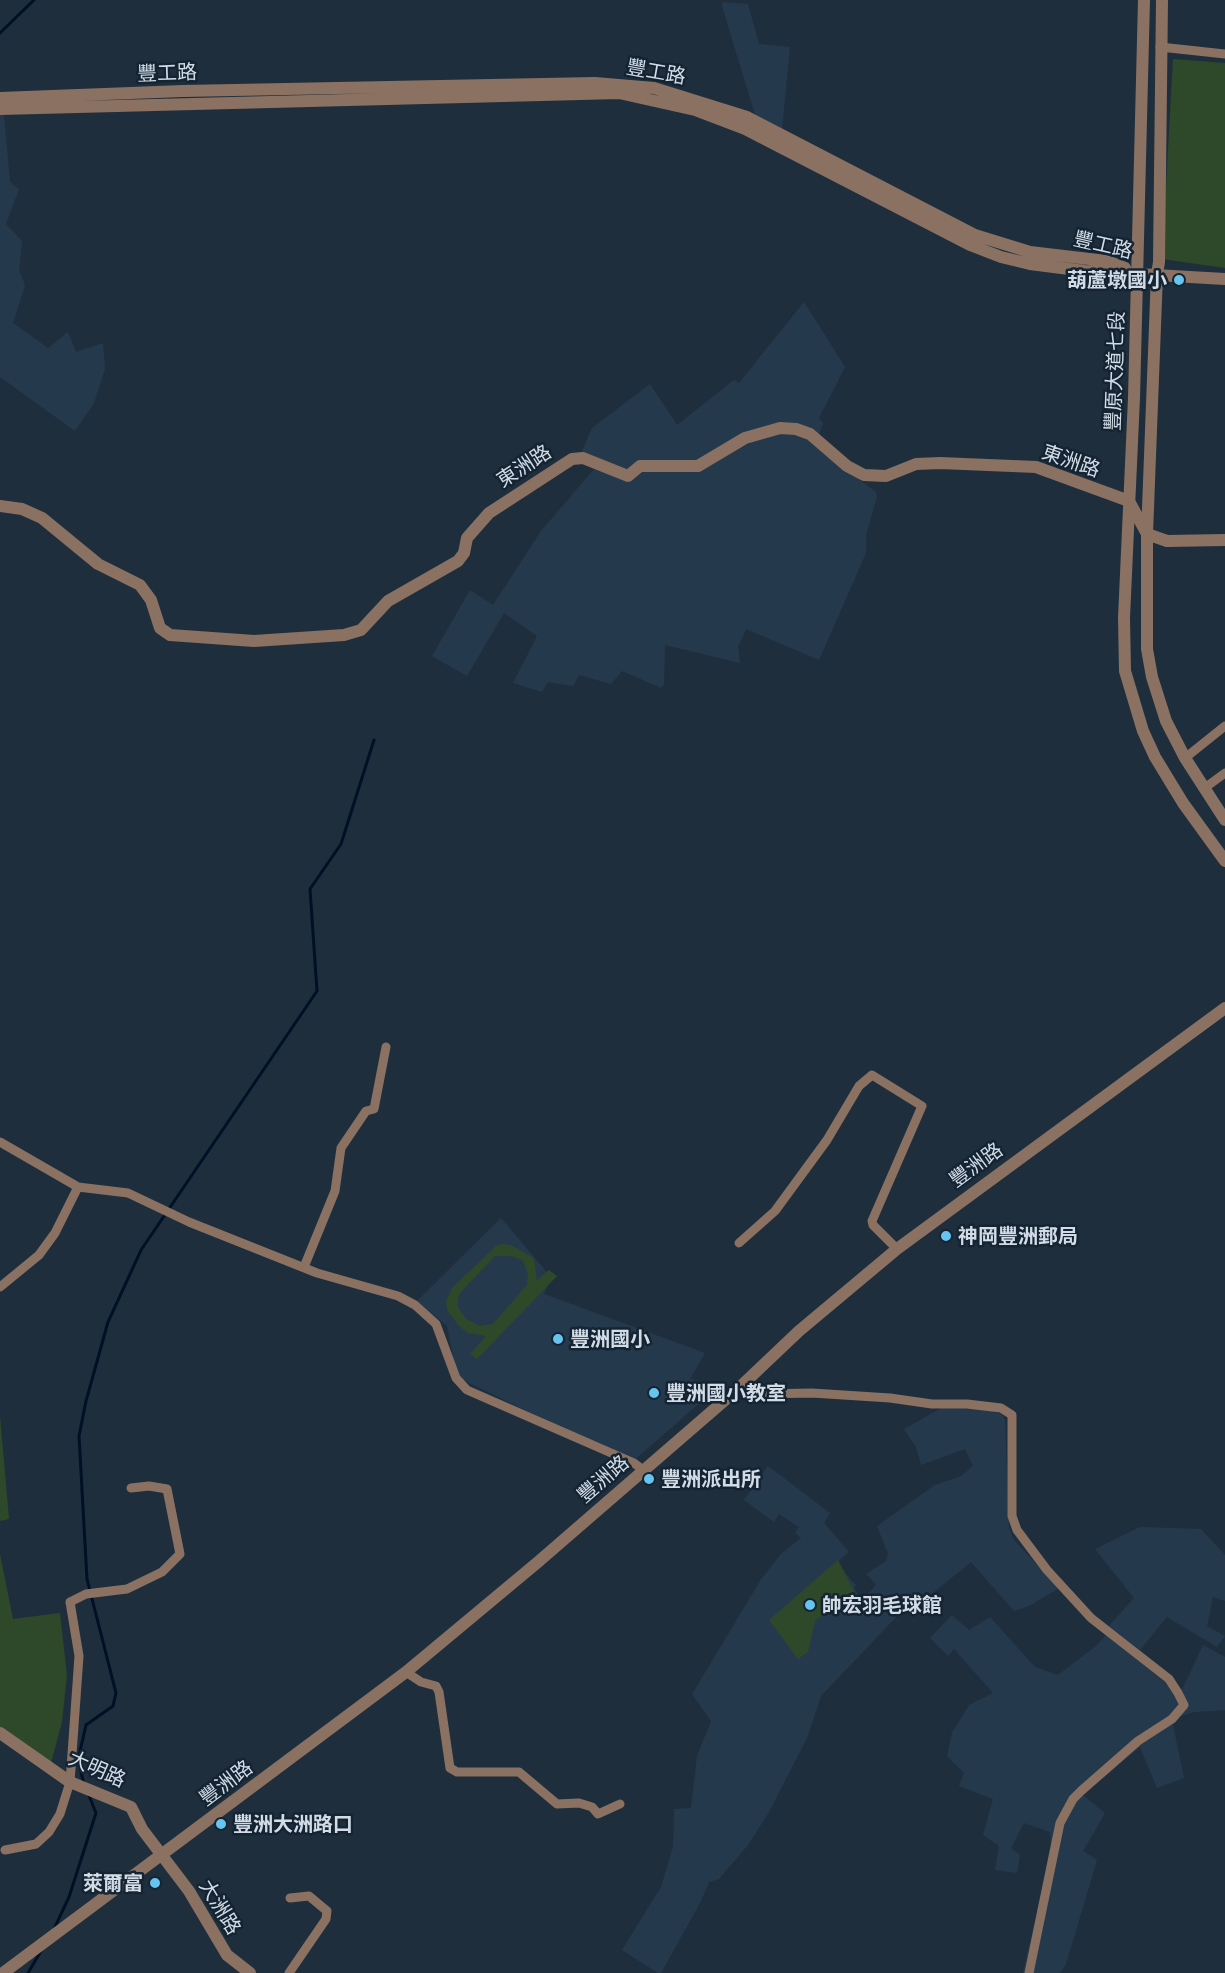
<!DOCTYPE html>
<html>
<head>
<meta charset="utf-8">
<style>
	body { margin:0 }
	canvas { display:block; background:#1e2e3d }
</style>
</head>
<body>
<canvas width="1225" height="1973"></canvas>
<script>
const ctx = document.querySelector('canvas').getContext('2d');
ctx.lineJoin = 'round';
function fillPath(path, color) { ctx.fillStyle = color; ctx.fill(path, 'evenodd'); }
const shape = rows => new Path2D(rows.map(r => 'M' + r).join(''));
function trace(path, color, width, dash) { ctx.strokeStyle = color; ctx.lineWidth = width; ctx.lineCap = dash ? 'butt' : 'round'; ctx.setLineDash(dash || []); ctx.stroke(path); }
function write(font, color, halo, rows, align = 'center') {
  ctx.font = font + ' Barlow,"Noto Sans TC",sans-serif'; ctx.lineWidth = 5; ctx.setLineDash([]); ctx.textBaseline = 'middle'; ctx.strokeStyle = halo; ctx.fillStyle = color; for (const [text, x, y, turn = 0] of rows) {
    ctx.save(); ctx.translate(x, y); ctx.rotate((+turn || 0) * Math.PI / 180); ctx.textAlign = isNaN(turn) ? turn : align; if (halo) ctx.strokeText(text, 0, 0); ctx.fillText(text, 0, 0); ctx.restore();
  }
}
fillPath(shape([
	[723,2,748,4,759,44,790,47,782,129,756,118,722,6],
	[0,115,4,115,10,182,19,189,6,224,22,241,19,271,25,285,13,323,48,348,68,332,76,352,103,343,105,369,94,403,75,431,0,377],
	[804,302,845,367,819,418,823,423,819,435,830,458,876,492,877,497,866,535,866,553,819,660,746,629,738,647,740,663,665,645,664,684,661,688,622,671,611,684,579,675,573,686,548,682,542,692,513,683,537,636,504,613,467,676,432,656,470,590,493,605,541,531,600,462,581,453,592,428,650,384,677,425,734,380,739,383],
	[501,1218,551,1277,544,1294,705,1353,690,1379,719,1386,632,1462,457,1377,447,1326,417,1301],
	[947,1405,976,1407,1002,1414,1005,1419,1009,1528,1014,1540,1059,1588,1029,1606,1014,1611,971,1562,912,1610,908,1606,901,1612,821,1696,807,1738,769,1812,748,1845,719,1879,709,1882,701,1901,661,1973,658,1973,622,1950,661,1887,673,1847,674,1809,691,1808,697,1756,711,1721,692,1694,760,1581,781,1554,801,1538,795,1533,799,1527,779,1514,774,1522,744,1500,768,1466,830,1513,824,1523,849,1552,836,1563,856,1585,854,1588,862,1600,876,1585,866,1574,886,1561,888,1554,877,1526,935,1485,961,1476,973,1466,965,1449,921,1465,916,1447,904,1429],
	[1140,1527,1201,1529,1225,1555,1225,1601,1213,1597,1207,1626,1225,1636,1217,1647,1167,1617,1140,1650,1109,1626,1134,1598,1095,1549],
	[952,1615,969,1630,990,1617,1035,1667,1058,1675,1096,1646,1106,1635,1166,1683,1182,1690,1203,1645,1225,1657,1225,1710,1194,1712,1181,1716,1173,1725,1184,1778,1157,1788,1140,1747,1083,1795,1105,1813,1083,1851,1097,1860,1066,1964,1060,1973,1023,1973,1051,1850,1050,1832,1024,1823,1011,1848,1020,1855,1017,1873,995,1870,999,1846,983,1835,993,1799,959,1786,964,1773,947,1756,952,1733,969,1705,993,1693,954,1649,948,1656,930,1638]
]), '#25394d');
fillPath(shape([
	[1173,59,1225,63,1225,268,1162,259],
	[502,1244,511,1245,534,1258,537,1280,549,1270,557,1276,477,1359,470,1354,486,1336,468,1333,459,1326,447,1310,446,1301,452,1288,496,1246],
	[495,1256,512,1256,523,1261,528,1274,527,1285,493,1324,480,1326,466,1319,458,1307,458,1299,460,1293],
	[0,1416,9,1519,0,1521],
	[0,1554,13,1619,60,1613,67,1675,62,1722,51,1763,0,1727],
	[838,1560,854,1591,815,1621,808,1652,798,1659,769,1620]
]), '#2e482a');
trace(shape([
	[0,33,34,0],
	[84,1784,78,1760,86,1725,113,1706,116,1693,87,1579,79,1436,86,1401,108,1322,141,1250,317,991,310,889,341,844,374,740],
	[55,1927,69,1897,96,1813,88,1793],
	[28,1973,41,1951]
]), '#001125', 3);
trace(shape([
	[1160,47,1225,54],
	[1185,758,1225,726],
	[1206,787,1225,773],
	[0,1142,78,1187,128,1193,189,1222,317,1273,398,1296,415,1305,436,1324,456,1378,467,1390,634,1463,643,1470],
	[739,1243,775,1211,827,1140,859,1086,872,1075,922,1106,872,1221,873,1225,897,1249],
	[304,1267,335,1191,341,1148,366,1111,374,1109,386,1047],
	[0,1287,39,1255,55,1233,78,1187],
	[740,1387,758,1394,812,1393,890,1398,932,1404,967,1404,1001,1408,1012,1415,1012,1516,1017,1530,1047,1570,1091,1618,1169,1679,1178,1693,1184,1705,1172,1719,1138,1741,1081,1791,1073,1799,1060,1823,1029,1973],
	[406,1672,421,1682,436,1686,439,1692,450,1768,457,1772,519,1772,557,1804,579,1803,592,1807,598,1814,620,1804],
	[5,1850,36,1844,49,1832,60,1814,70,1782,79,1656,70,1602,86,1594,127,1589,162,1572,180,1554,167,1489,149,1486,131,1488],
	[289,1973,326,1919,327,1911,309,1896,290,1898]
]), '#8a7162', 9);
trace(shape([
	[1144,0,1134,398,1124,618,1125,671,1143,731,1155,757,1183,803,1225,861],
	[1162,0,1159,262,1157,274,1147,534,1147,649,1152,677,1166,721,1185,758,1225,820],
	[0,98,183,91,595,83,654,88,747,117,975,235,1030,252,1106,261,1125,268],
	[0,109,619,93,695,110,745,129,970,245,1001,257,1030,264,1085,271,1225,279],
	[0,506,22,509,42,518,98,564,140,585,151,600,160,628,170,635,254,641,344,635,361,630,388,601,458,561,464,553,467,538,489,513,572,459,583,458,628,476,640,466,698,466,745,438,780,428,796,429,810,434,847,466,864,475,886,476,916,464,940,463,1036,467,1129,501,1147,534,1167,541,1225,540],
	[0,1733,70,1782,131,1807,142,1829,189,1891,227,1955,250,1973],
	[3,1973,406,1672,538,1562,740,1387,799,1331,897,1249,1225,1008]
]), '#8a7162', 12);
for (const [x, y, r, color] of [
	[1179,280,6,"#66c4ef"],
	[946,1236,6,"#66c4ef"],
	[558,1339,6,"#66c4ef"],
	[654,1393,6,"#66c4ef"],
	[649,1479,6,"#66c4ef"],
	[810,1605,6,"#66c4ef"],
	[221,1824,6,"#66c4ef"],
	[155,1883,6,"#66c4ef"]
]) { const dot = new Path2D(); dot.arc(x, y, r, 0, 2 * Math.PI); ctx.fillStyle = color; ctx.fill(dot); trace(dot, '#142432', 2); }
write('20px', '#d2dce6', '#142432', [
	["豐工路",656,72,10],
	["豐工路",167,73,-2],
	["豐工路",1103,245,13],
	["豐原大道七段",1115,371,-88],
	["東洲路",1071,461,19],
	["東洲路",524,466,-33],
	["豐洲路",976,1165,-36],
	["豐洲路",603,1479,-41],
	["大明路",97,1769,24],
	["豐洲路",226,1783,-37],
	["大洲路",220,1907,59]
]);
write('bold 20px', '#d2dce6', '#142432', [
	["葫蘆墩國小",1167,280,"right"],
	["神岡豐洲郵局",958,1236],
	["豐洲國小",570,1339],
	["豐洲國小教室",666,1393],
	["豐洲派出所",661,1479],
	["帥宏羽毛球館",822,1605],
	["豐洲大洲路口",233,1824],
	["萊爾富",143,1883,"right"]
], 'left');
</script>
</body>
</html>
